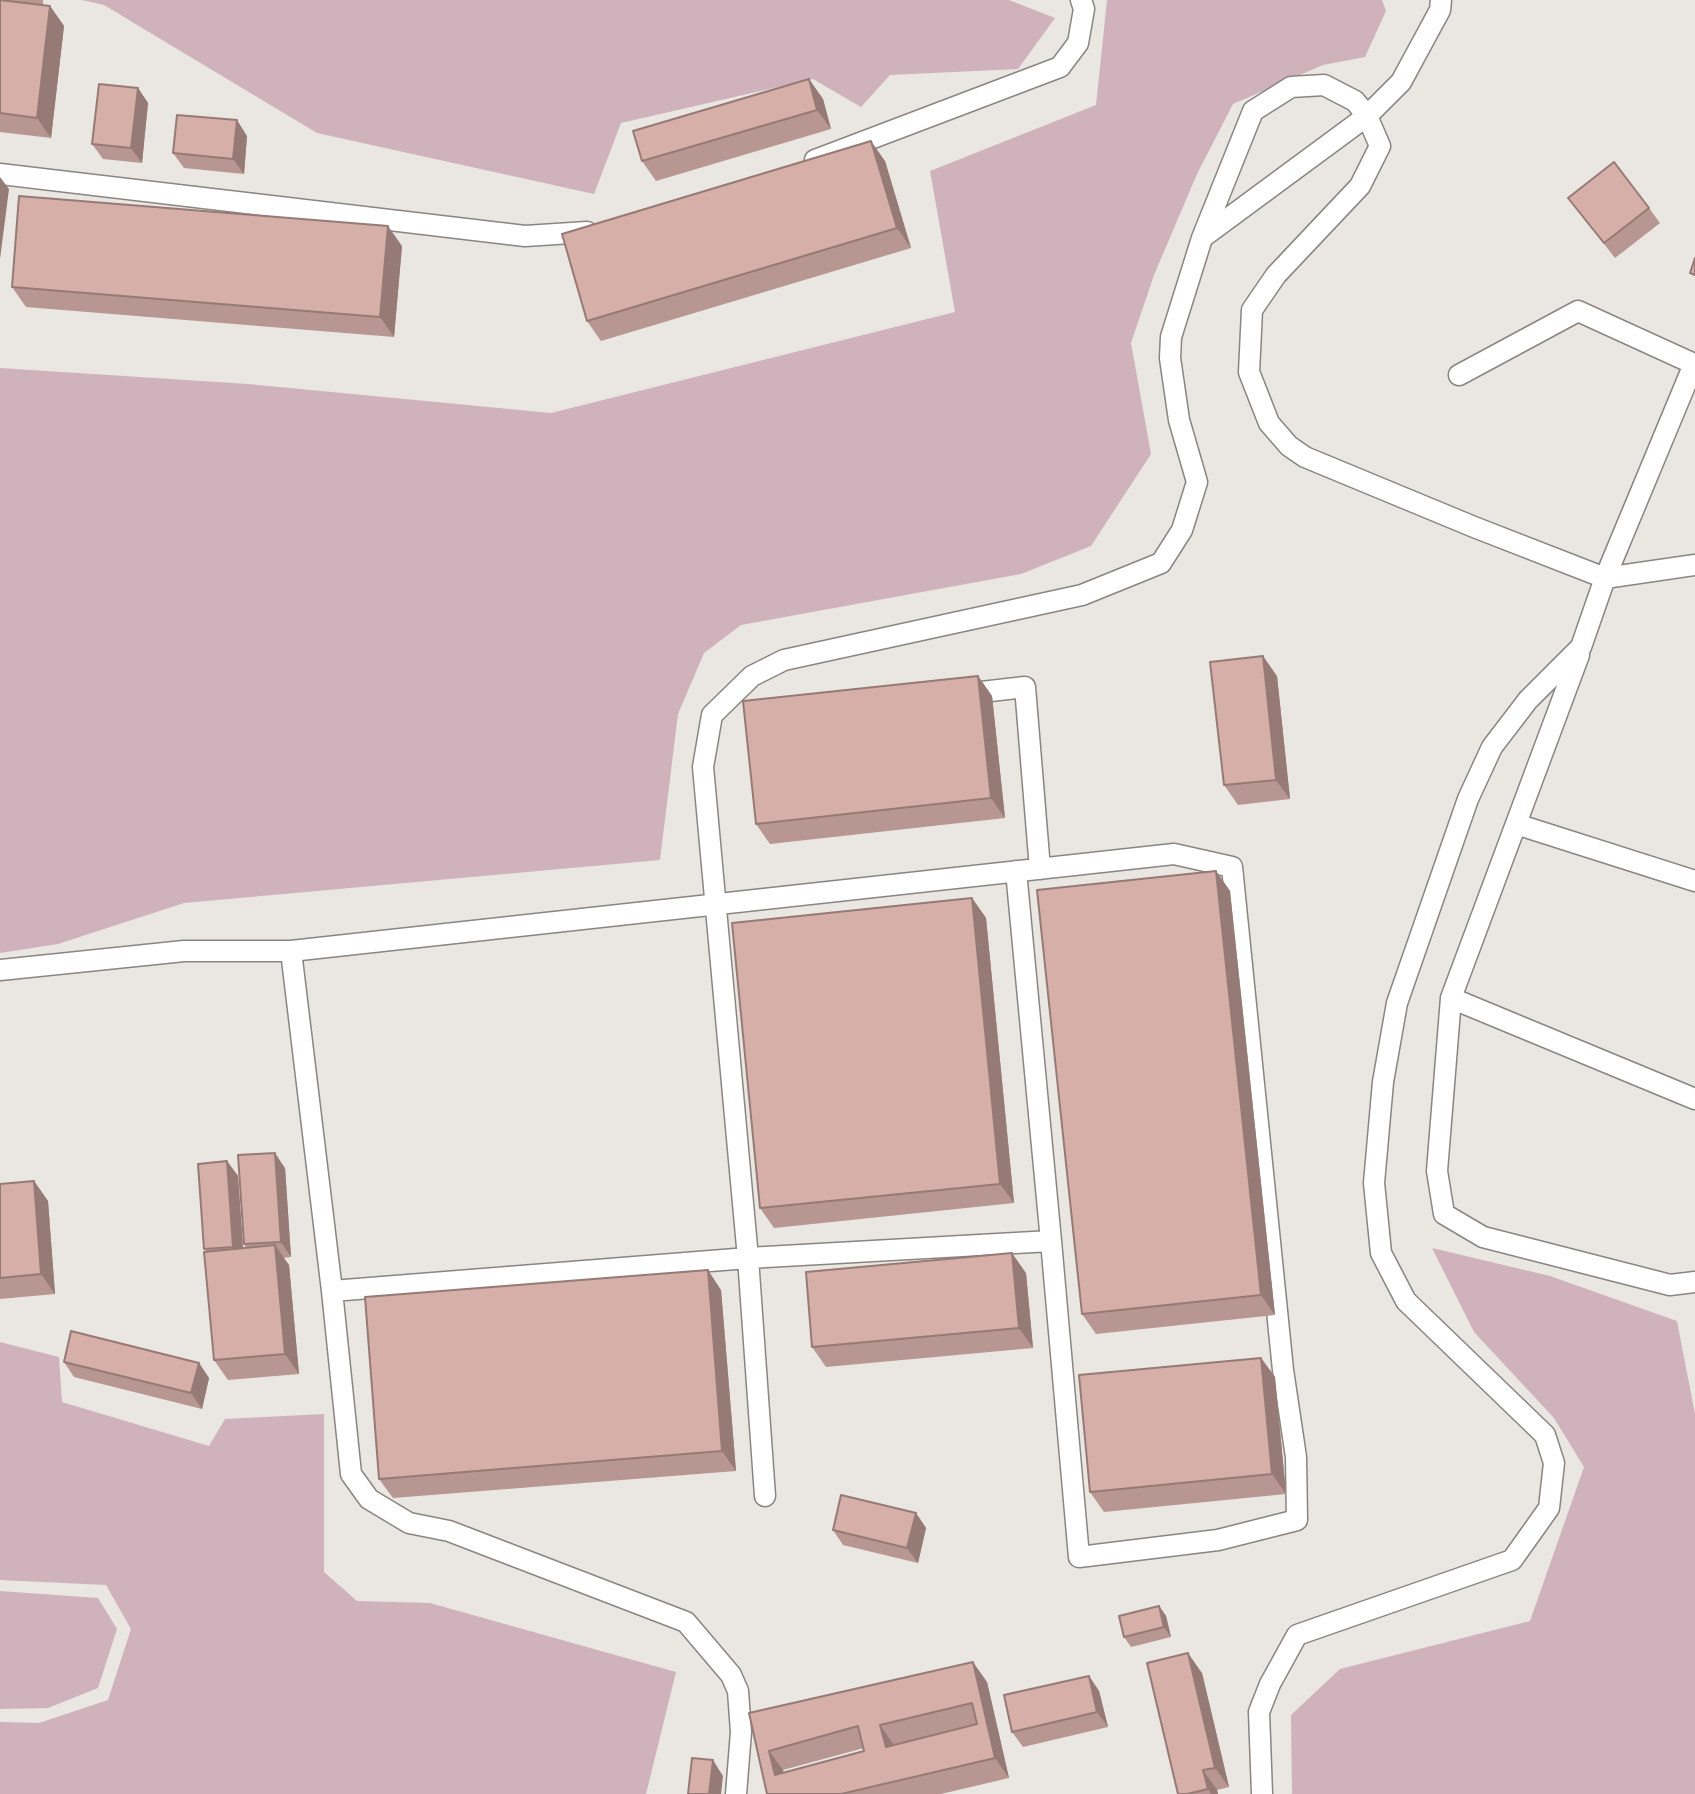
<!DOCTYPE html>
<html>
<head>
<meta charset="utf-8">
<style>
	body { margin:0 }
	canvas { display:block; background:#eae6e2 }
</style>
</head>
<body>
<canvas width="1695" height="1794"></canvas>
<script>
const ctx = document.querySelector('canvas').getContext('2d');
ctx.lineJoin = 'round';
function fillPath(path, color) { ctx.fillStyle = color; ctx.fill(path, 'evenodd'); }
const shape = rows => new Path2D(rows.map(r => 'M' + r).join(''));
function trace(path, color, width, dash) { ctx.strokeStyle = color; ctx.lineWidth = width; ctx.lineCap = dash ? 'butt' : 'round'; ctx.setLineDash(dash || []); ctx.stroke(path); }
fillPath(shape([
	[82,0,1009,0,1055,18,1018,69,890,75,861,107,813,79,621,123,594,194,317,133,104,5],
	[1107,0,1382,0,1386,11,1365,57,1323,65,1233,104,1197,174,1154,275,1131,343,1151,454,1091,546,1021,574,741,625,704,653,678,714,660,860,184,903,58,944,0,953,0,368,248,384,551,413,955,312,930,171,1096,105],
	[1432,1248,1550,1276,1677,1321,1695,1414,1695,1794,1292,1794,1291,1715,1340,1669,1530,1621,1584,1467,1554,1418,1474,1332],
	[0,1342,59,1357,62,1402,209,1446,225,1419,324,1414,324,1572,357,1601,430,1603,676,1672,646,1794,0,1794,0,1722,39,1723,108,1700,131,1629,106,1585,0,1580],
	[0,1591,98,1598,117,1629,98,1688,48,1708,0,1709]
]), '#d0b2bc');
const minor = shape([
	[815,160,1060,67,1078,43,1084,9,1081,0],
	[0,174,525,236,587,232],
	[1203,237,1367,116,1401,82,1440,10,1441,0],
	[1579,655,1451,998,1437,1171,1444,1214,1483,1237,1670,1285,1695,1282],
	[964,694,1025,687,1040,869],
	[1516,824,1695,881],
	[291,951,332,1291,748,1258,1051,1241,1016,871],
	[0,970,184,951,291,951,1174,854,1232,867,1283,1370,1296,1457,1297,1520,1218,1540,1079,1557,1051,1241],
	[1451,998,1695,1099],
	[332,1291,351,1474,369,1499,409,1523,449,1531,686,1622,731,1675,738,1691,741,1732,736,1794],
	[765,1496,748,1258,703,767,712,715,752,676,784,660,1082,595,1161,563,1182,530,1197,482,1179,420,1170,358,1171,337,1202,238,1253,111,1291,87,1324,85,1355,101,1367,116,1380,146,1360,186,1276,275,1252,310,1249,372,1269,423,1289,446,1305,457,1474,527,1605,578,1695,565],
	[1262,1794,1259,1712,1270,1684,1297,1635,1512,1560,1549,1508,1554,1463,1545,1435,1406,1301,1381,1253,1374,1183,1383,1082,1397,1003,1468,799,1492,747,1528,700,1581,647,1605,578,1694,364,1578,311,1459,375]
]);
trace(minor, '#8a8582', 23);
trace(minor, '#fff', 20);
fillPath(shape([
	[0,0,10,2,9,0,43,0,43,5,50,6,64,26,51,138,0,132],
	[809,79,823,99,831,129,656,181,642,161],
	[138,88,148,103,142,163,103,159,92,144],
	[247,136,244,174,184,168,173,153],
	[885,161,911,248,601,341,587,321],
	[1568,198,1649,208,1660,223,1615,258],
	[402,246,394,337,26,307,12,287],
	[978,676,992,696,1005,818,770,844,756,824],
	[1277,676,1290,799,1238,805,1224,785],
	[1216,871,1230,891,1275,1315,1096,1334,1082,1314],
	[972,898,986,918,1014,1203,774,1228,760,1208],
	[227,1161,238,1176,243,1248,246,1248,244,1244,285,1168,291,1257,283,1258,289,1265,299,1374,228,1380,214,1360,206,1251,204,1249],
	[34,1181,48,1201,55,1294,0,1299,0,1184],
	[1026,1273,1033,1348,826,1367,812,1347],
	[721,1290,736,1471,393,1498,379,1479],
	[1261,1358,1275,1377,1286,1494,1104,1512,1090,1492],
	[64,1362,199,1363,209,1378,202,1409,74,1377],
	[916,1513,926,1528,918,1563,843,1545,833,1530],
	[1159,1606,1166,1616,1171,1637,1131,1647,1124,1637],
	[1202,1673,1229,1787,1217,1790,1218,1794,1178,1794],
	[1089,1676,1099,1691,1108,1727,1023,1747,1012,1732],
	[987,1682,1009,1778,941,1794,767,1794,749,1713],
	[864,1748,864,1751,783,1773,783,1770]
]), '#b89691');
fillPath(shape([
	[50,6,64,26,51,138,37,118],
	[809,79,823,99,831,129,817,110],
	[138,88,148,103,142,163,131,148],
	[237,120,247,136,244,174,233,159],
	[871,141,885,161,911,248,897,228],
	[0,177,9,189,0,259],
	[388,226,402,246,394,337,380,317],
	[1263,656,1277,676,1290,799,1276,780],
	[978,676,992,696,1005,818,991,798],
	[1216,871,1230,891,1275,1315,1261,1295],
	[972,898,986,918,1014,1203,1000,1184],
	[275,1153,285,1168,291,1257,281,1242],
	[227,1161,238,1176,244,1262,233,1247],
	[34,1181,48,1201,55,1294,41,1274],
	[275,1245,289,1265,299,1374,285,1354],
	[1012,1253,1026,1273,1033,1348,1019,1328],
	[708,1270,721,1290,736,1471,722,1451],
	[1261,1358,1275,1377,1286,1494,1272,1474],
	[199,1363,209,1378,202,1409,191,1393],
	[916,1513,926,1528,918,1563,907,1548],
	[1159,1606,1166,1616,1171,1637,1164,1627],
	[1188,1653,1202,1673,1229,1787,1215,1768],
	[973,1662,987,1682,1009,1778,995,1758],
	[1089,1676,1099,1691,1108,1727,1097,1712],
	[880,1725,894,1745,886,1747],
	[769,1751,783,1770,789,1794,775,1775],
	[713,1760,723,1776,721,1794,709,1794],
	[1203,1770,1217,1790,1218,1794,1211,1794,1208,1789]
]), '#967a76');
const building = shape([
	[0,0,50,6,37,118,0,113,0,0],
	[809,79,817,110,642,161,633,131,809,79],
	[99,84,138,88,131,148,92,144,99,84],
	[177,115,237,120,233,159,173,153,177,115],
	[871,141,897,228,587,321,562,234,871,141],
	[1614,162,1649,208,1604,243,1568,198,1614,162],
	[19,196,388,226,380,317,12,287,19,196],
	[1695,258,1695,275,1690,273,1695,258],
	[1263,656,1276,780,1224,785,1210,662,1263,656],
	[978,676,991,798,756,824,743,701,978,676],
	[1216,871,1261,1295,1082,1314,1037,890,1216,871],
	[972,898,1000,1184,760,1208,732,923,972,898],
	[275,1153,281,1242,244,1244,238,1155,275,1153],
	[227,1161,233,1247,204,1249,198,1164,227,1161],
	[34,1181,41,1274,0,1278,0,1184,34,1181],
	[275,1245,285,1354,214,1360,204,1252,275,1245],
	[1012,1253,1019,1328,812,1347,806,1272,1012,1253],
	[708,1270,722,1451,379,1479,365,1297,708,1270],
	[71,1331,199,1363,191,1393,64,1362,71,1331],
	[1261,1358,1272,1474,1090,1492,1079,1375,1261,1358],
	[841,1495,916,1513,907,1548,833,1530,841,1495],
	[1159,1606,1164,1627,1124,1637,1119,1616,1159,1606],
	[1188,1653,1215,1768,1203,1770,1208,1789,1187,1794,1178,1794,1147,1663,1188,1653],
	[973,1662,995,1758,841,1794,767,1794,749,1713,973,1662],
	[972,1703,977,1724,886,1747,880,1725,972,1703],
	[858,1726,864,1751,775,1775,769,1751,858,1726],
	[1089,1676,1097,1712,1012,1732,1004,1695,1089,1676],
	[692,1758,713,1760,709,1794,688,1794,692,1758]
]);
fillPath(building, '#d6afa9');
trace(building, '#967a76', 2);
</script>
</body>
</html>
